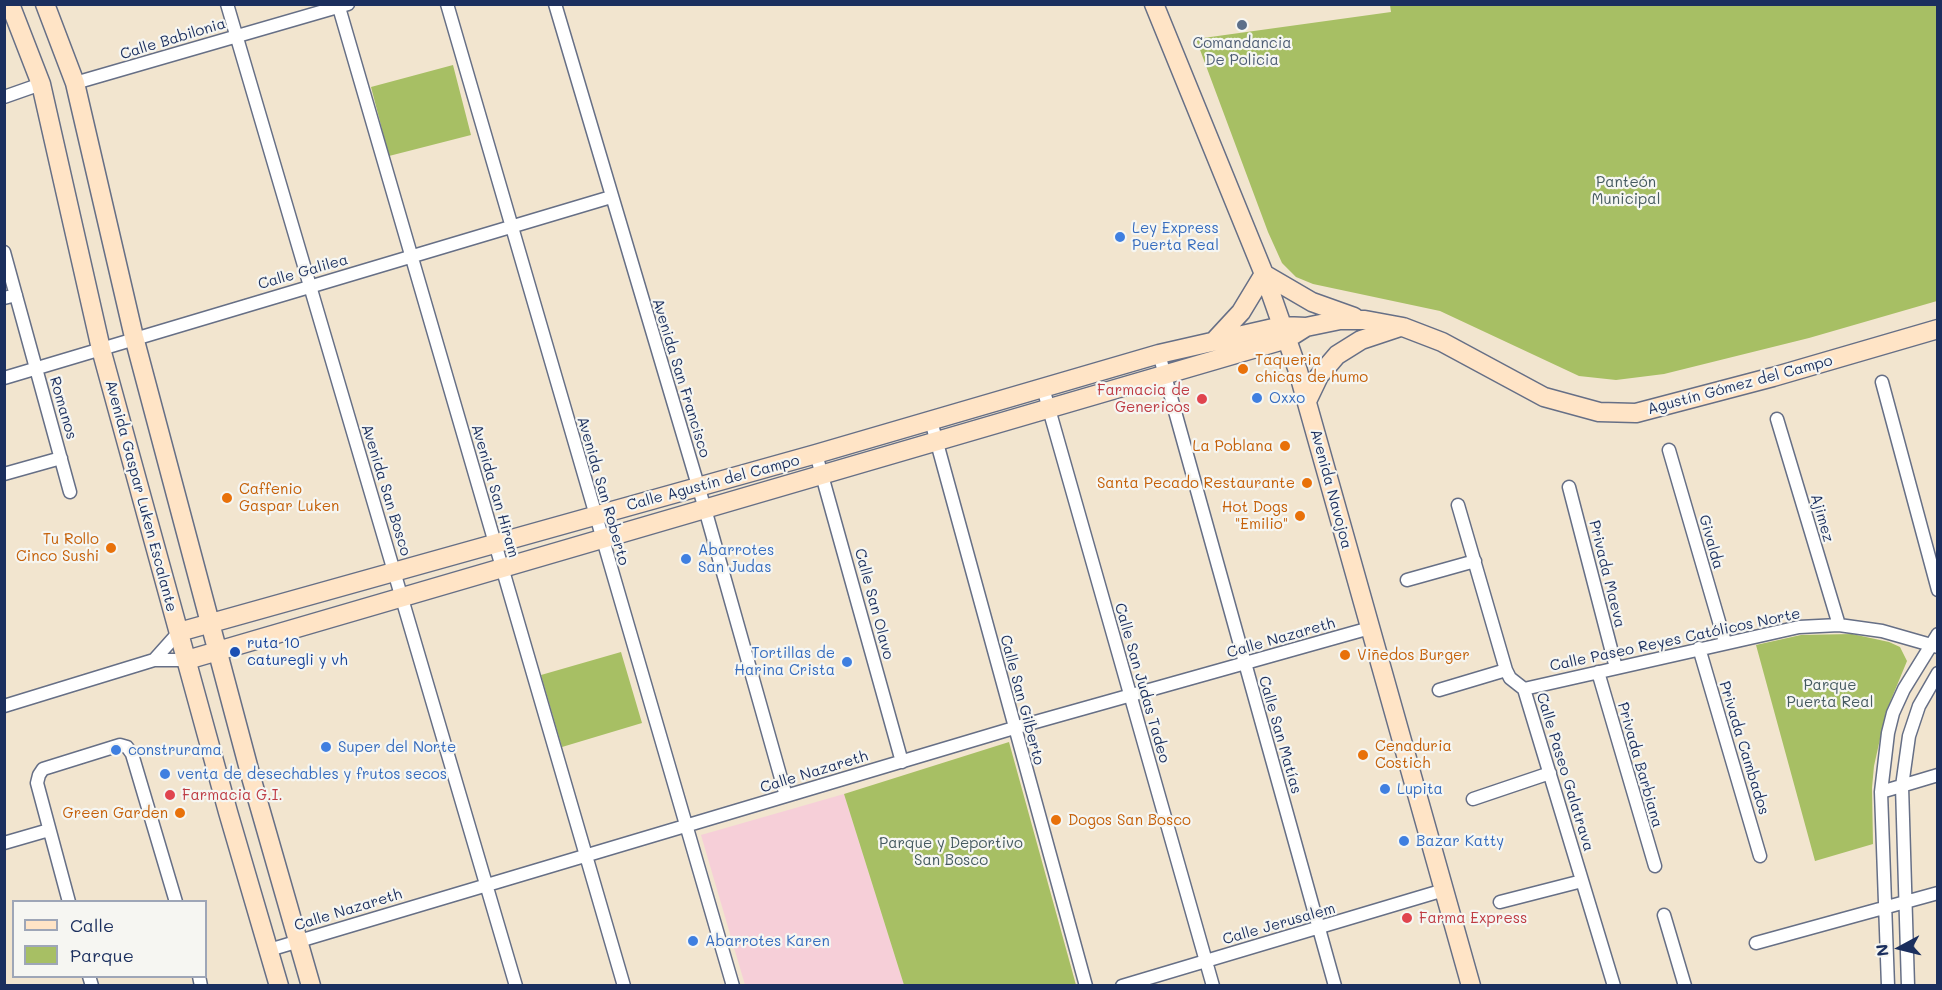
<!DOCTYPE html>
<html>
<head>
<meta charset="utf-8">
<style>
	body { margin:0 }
	#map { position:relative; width:1942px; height:990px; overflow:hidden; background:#f2e5cf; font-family:Mali,sans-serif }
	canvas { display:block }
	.frame { position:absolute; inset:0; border:6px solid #1b2f5e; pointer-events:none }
	.legend { position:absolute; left:12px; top:900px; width:195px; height:78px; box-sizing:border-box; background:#f6f6f2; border:2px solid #9ea6b7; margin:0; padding:8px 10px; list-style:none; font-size:18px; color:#1b2f5e }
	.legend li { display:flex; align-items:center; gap:12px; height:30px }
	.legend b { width:30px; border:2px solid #9ea6b7 }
	.north { position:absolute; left:1870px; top:918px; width:60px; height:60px; -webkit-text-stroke:4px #f6f6f2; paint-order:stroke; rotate:263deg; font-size:16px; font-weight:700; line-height:24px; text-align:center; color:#1b2f5e }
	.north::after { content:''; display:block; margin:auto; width:21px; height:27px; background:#1b2f5e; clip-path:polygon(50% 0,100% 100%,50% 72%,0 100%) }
</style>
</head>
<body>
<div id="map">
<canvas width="1942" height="990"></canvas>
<div class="frame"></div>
<ul class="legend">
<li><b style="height:8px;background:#ffe4c6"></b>Calle</li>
<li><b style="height:16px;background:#a7bf64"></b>Parque</li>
</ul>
<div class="north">N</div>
</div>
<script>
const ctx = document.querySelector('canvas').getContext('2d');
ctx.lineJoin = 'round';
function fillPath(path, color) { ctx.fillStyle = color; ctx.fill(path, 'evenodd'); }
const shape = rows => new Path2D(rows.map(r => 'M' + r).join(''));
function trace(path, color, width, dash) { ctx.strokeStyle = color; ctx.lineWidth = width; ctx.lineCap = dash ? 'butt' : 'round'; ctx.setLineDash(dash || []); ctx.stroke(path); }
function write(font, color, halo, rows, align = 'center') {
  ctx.font = font + ' Mali,sans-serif'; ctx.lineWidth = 4.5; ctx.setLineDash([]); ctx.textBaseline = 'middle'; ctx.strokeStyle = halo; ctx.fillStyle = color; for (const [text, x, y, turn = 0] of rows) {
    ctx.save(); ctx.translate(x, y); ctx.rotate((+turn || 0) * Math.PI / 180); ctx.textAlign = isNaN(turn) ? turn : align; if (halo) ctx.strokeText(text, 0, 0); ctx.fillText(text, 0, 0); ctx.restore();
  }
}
fillPath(shape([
	[844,794,904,985,745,985,701,835]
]), '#f6cfd8');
fillPath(shape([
	[1390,5,1937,5,1937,301,1809,338,1664,374,1616,380,1579,376,1440,311,1313,284,1296,277,1282,263,1268,232,1196,39,1391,12],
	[453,65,471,135,389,156,371,87],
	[1852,634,1889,642,1900,647,1907,661,1886,712,1874,766,1872,788,1873,844,1815,861,1756,645,1801,635],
	[621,652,642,723,562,747,541,675],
	[1009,742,1076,985,904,985,844,794]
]), '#a7bf64');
const street = shape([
	[227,4,516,986],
	[338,4,624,986],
	[447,4,733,986],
	[555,4,705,509,786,796],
	[75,83,348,4],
	[4,97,41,84],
	[4,252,70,492],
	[4,298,16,295],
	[1159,354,1335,986],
	[4,378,611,197],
	[1882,382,1938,590],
	[1043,388,1213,986],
	[1777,419,1839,625],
	[931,421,1086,986],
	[1669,450,1725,642],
	[816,454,902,762],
	[4,474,61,458],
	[1569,487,1616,668],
	[1458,505,1506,670,1510,678,1524,689,1614,986],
	[1407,580,1475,561],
	[1699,648,1760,856],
	[154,660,179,632],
	[1598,672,1655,866],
	[1524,689,1799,627,1839,625,1882,631,1938,647],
	[1439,690,1506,670],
	[4,706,154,660,187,660],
	[1881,792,1938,775],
	[1473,799,1550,773],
	[4,843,49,830],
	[69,902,37,783,39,775,43,769,120,745,127,747,132,754,176,902],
	[1500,902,1582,881],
	[1664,915,1685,986],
	[1756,943,1938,893],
	[269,950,1014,728,1370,628],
	[89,976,92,986],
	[199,976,201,986],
	[1122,986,1444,890],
	[1888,986,1881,792,1888,733,1893,713,1904,689,1938,634],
	[1908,986,1902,786,1909,736,1919,706,1938,673]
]);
const secondary = shape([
	[10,4,41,84,101,349,228,812,279,986],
	[45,4,75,83,134,337,251,777,311,986],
	[1154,4,1264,274,1298,371,1471,986],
	[1216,339,1241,312,1264,274,1312,302,1354,317],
	[1307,401,1319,376,1337,355,1361,340,1400,327],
	[179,632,816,454,1159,354,1282,326,1306,327,1340,320,1365,320,1403,327,1442,342,1544,397,1599,412,1636,413,1773,377,1938,329],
	[187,660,1287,339,1306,327]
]);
trace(street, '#666f86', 15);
trace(secondary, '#666f86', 21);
trace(street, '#fff', 12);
trace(secondary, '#ffe4c6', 18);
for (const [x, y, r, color] of [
	[1242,25,6,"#5c6f8a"],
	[1120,237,6,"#3f7fe0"],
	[1243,369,6,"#e8710a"],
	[1257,398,6,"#3f7fe0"],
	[1202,399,6,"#e0444e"],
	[1285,446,6,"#e8710a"],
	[1307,483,6,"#e8710a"],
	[227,498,6,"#e8710a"],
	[1300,516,6,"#e8710a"],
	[111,548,6,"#e8710a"],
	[686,559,6,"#3f7fe0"],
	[235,652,6,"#1a4fb4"],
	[1345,655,6,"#e8710a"],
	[847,662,6,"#3f7fe0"],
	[326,747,6,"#3f7fe0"],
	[116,750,6,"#3f7fe0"],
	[1363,755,6,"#e8710a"],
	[165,774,6,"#3f7fe0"],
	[1385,789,6,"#3f7fe0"],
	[170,795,6,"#e0444e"],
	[180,813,6,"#e8710a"],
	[1056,820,6,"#e8710a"],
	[1404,841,6,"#3f7fe0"],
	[1407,918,6,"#e0444e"],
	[693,941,6,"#3f7fe0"]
]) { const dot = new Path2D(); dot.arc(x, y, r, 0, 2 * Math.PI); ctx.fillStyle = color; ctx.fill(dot); trace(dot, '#f6f6f2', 2); }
write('15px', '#1b2f5e', '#f6f6f2', [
	["Calle Babilonia",173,39,-17],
	["Calle Galilea",303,272,-16],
	["Avenida San Francisco",681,378,73],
	["Agustín Gómez del Campo",1740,385,-15],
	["Romanos",63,408,74],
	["Calle Agustín del Campo",713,483,-15],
	["Avenida Navojoa",1331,489,75],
	["Avenida San Bosco",386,490,73],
	["Avenida San Hiram",495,491,74],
	["Avenida San Roberto",603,491,74],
	["Avenida Gaspar Luken Escalante",141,496,75],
	["Ajimez",1822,518,74],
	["Givalda",1711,542,74],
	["Privada Maeva",1607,574,76],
	["Calle San Olavo",874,604,75],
	["Calle Nazareth",1281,638,-16],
	["Calle Paseo Reyes Católicos Norte",1675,640,-12],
	["Calle San Judas Tadeo",1142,683,74],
	["Calle San Gilberto",1022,700,75],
	["Calle San Matías",1280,735,74],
	["Privada Cambados",1744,748,73],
	["Privada Barbiana",1640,765,74],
	["Calle Nazareth",814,772,-17],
	["Calle Paseo Galatrava",1565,772,73],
	["Calle Nazareth",348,910,-17],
	["Calle Jerusalem",1279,924,-16]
]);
write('15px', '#4e5e75', '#f6f6f2', [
	["Comandancia",1242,43],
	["De Policia",1242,60]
]);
write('15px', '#455a60', '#f6f6f2', [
	["Panteón",1626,182],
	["Municipal",1626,199],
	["Parque",1830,685],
	["Puerta Real",1830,702],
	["Parque y Deportivo",951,843],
	["San Bosco",951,860]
]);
write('15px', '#366cbe', '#f6f6f2', [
	["Ley Express",1132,228],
	["Puerta Real",1132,245],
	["Oxxo",1269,398],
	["Abarrotes",698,550],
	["San Judas",698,567],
	["Tortillas de",835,653,"right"],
	["Harina Crista",835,670,"right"],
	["Super del Norte",338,747],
	["construrama",128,750],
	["venta de desechables y frutos secos",177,774],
	["Lupita",1397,789],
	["Bazar Katty",1416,841],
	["Abarrotes Karen",705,941]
], 'left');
write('15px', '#c56008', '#f6f6f2', [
	["Taqueria",1255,360],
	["chicas de humo",1255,377],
	["La Poblana",1273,446,"right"],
	["Santa Pecado Restaurante",1295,483,"right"],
	["Caffenio",239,489],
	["Gaspar Luken",239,506],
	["Hot Dogs",1288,507,"right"],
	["\"Emilio\"",1288,524,"right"],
	["Tu Rollo",99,539,"right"],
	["Cinco Sushi",99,556,"right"],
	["Viñedos Burger",1357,655],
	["Cenaduria",1375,746],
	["Costich",1375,763],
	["Green Garden",168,813,"right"],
	["Dogos San Bosco",1068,820]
], 'left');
write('15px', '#be3a42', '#f6f6f2', [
	["Farmacia de",1190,390,"right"],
	["Genericos",1190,407,"right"],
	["Farmacia G.I.",182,795],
	["Farma Express",1419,918]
], 'left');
write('15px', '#164399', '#f6f6f2', [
	["ruta 10",247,643],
	["caturegli y vh",247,660]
], 'left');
</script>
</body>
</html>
